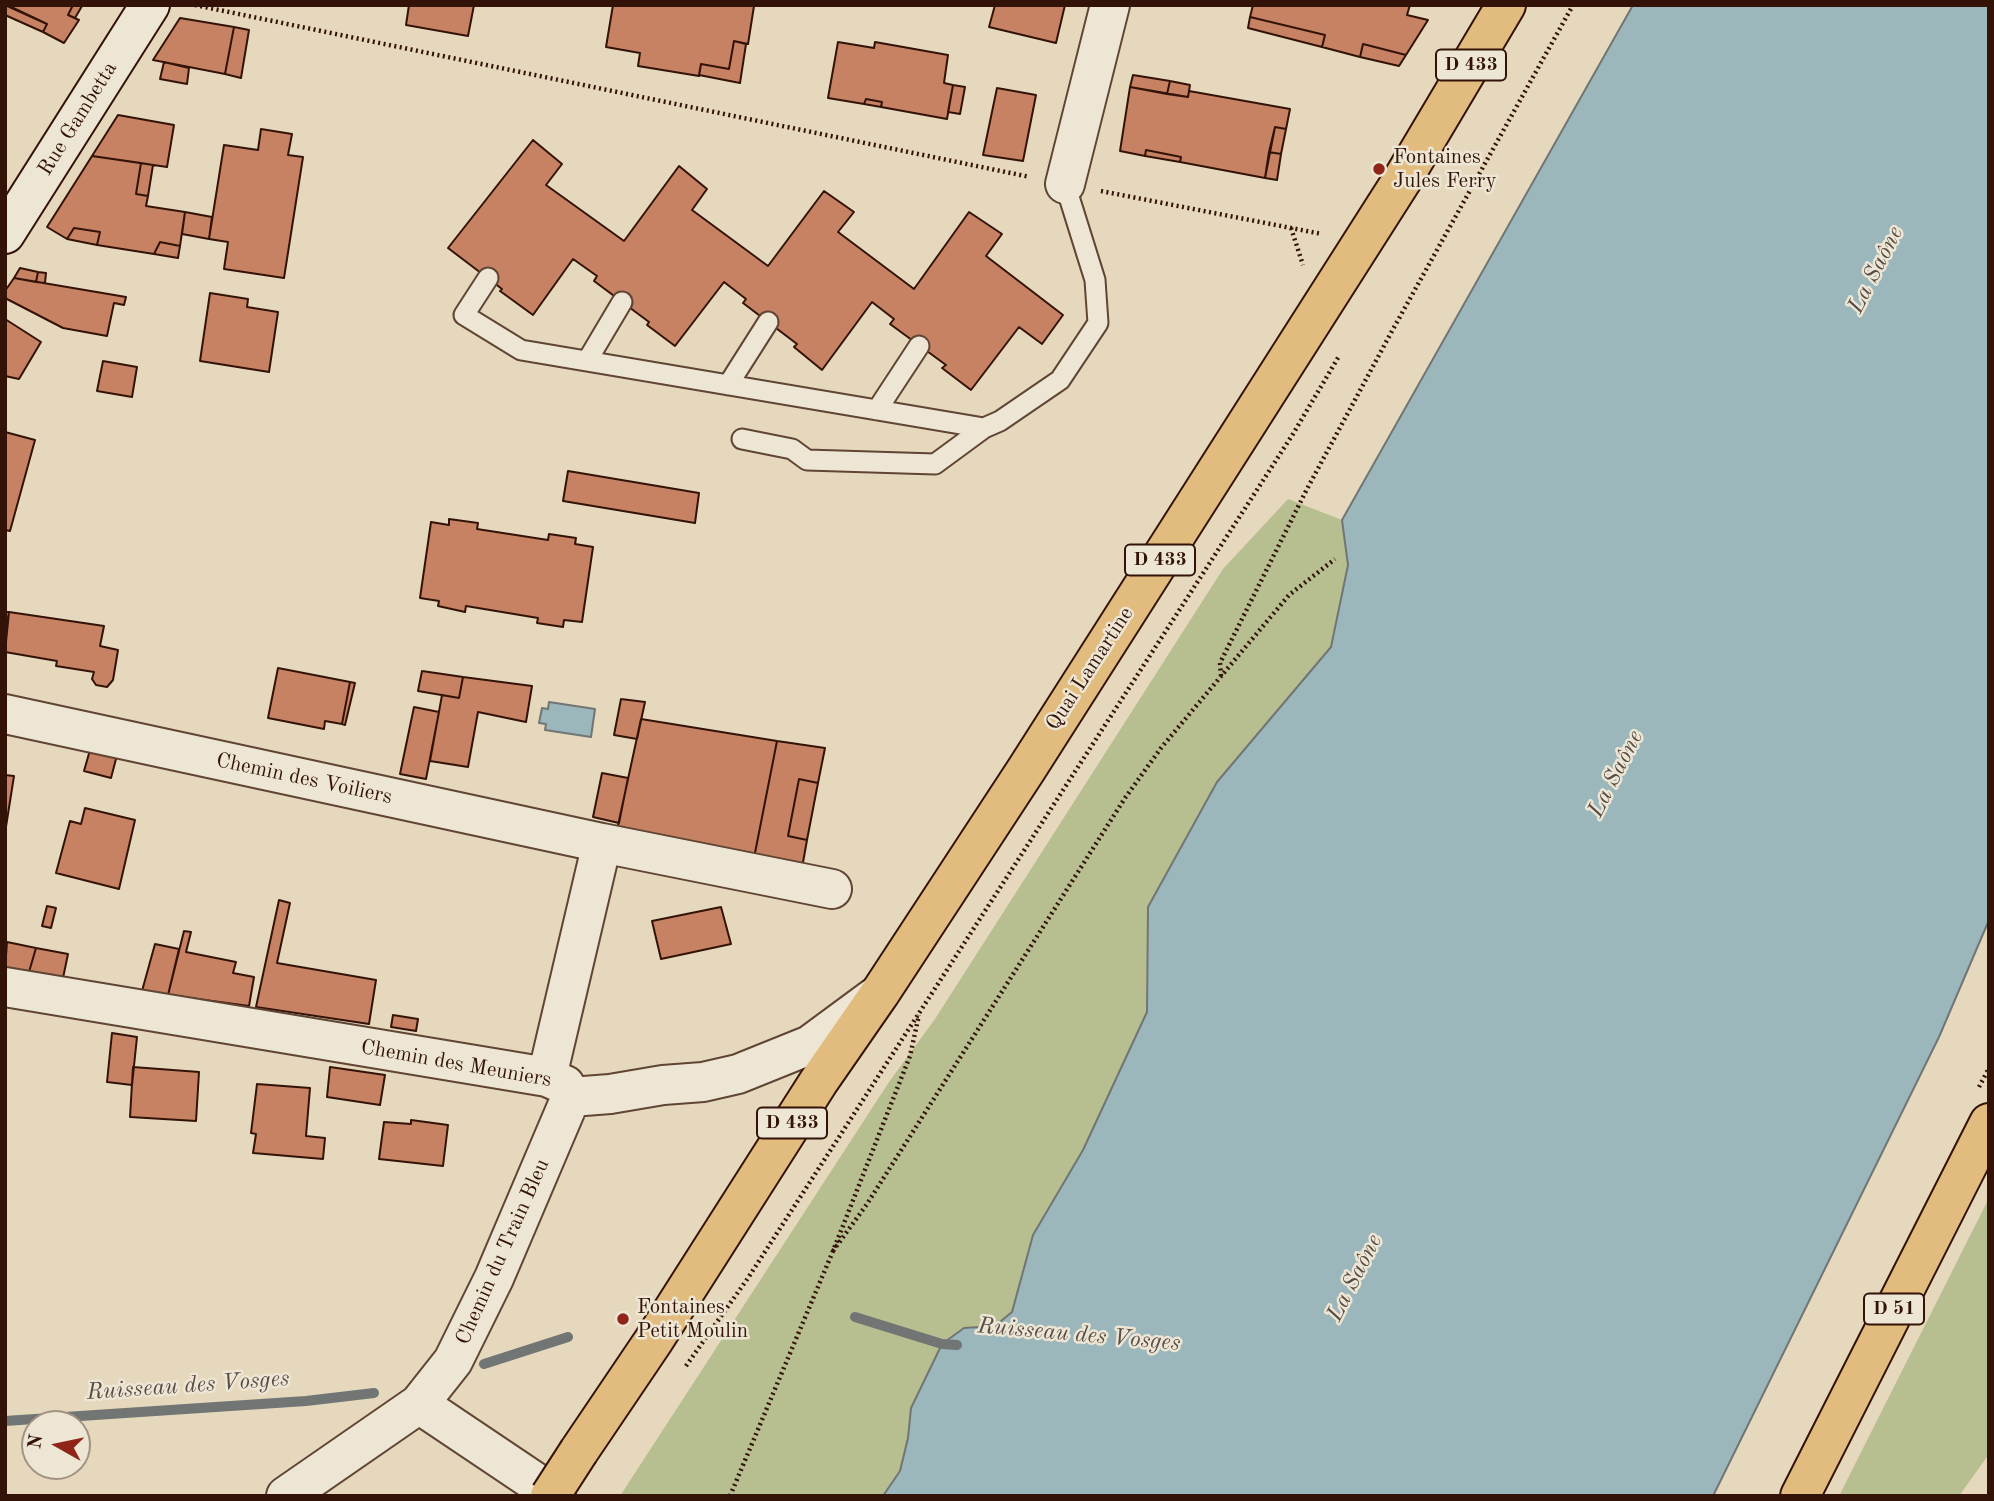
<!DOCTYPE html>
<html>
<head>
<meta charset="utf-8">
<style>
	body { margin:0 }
	#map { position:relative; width:1994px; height:1501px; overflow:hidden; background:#e5d8bd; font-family:"Old Standard TT",serif }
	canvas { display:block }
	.frame { position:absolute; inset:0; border:7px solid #331307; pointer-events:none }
	.north { position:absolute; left:21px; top:1410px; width:70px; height:70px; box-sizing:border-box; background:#eee6d4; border:2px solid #a39282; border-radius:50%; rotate:279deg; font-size:19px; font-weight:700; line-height:28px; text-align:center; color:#331307 }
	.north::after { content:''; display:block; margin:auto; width:24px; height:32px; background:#8f2418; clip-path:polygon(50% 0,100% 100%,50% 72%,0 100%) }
</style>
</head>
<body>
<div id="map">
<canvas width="1994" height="1501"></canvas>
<div class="frame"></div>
<div class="north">N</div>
</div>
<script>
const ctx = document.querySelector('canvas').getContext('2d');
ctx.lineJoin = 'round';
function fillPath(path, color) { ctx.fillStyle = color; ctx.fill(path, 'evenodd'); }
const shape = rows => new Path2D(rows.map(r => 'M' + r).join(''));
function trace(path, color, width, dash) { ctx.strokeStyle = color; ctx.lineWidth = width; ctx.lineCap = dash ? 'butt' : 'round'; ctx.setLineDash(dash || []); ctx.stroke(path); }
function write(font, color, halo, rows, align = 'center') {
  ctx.font = font + ' "Old Standard TT",serif'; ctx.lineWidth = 5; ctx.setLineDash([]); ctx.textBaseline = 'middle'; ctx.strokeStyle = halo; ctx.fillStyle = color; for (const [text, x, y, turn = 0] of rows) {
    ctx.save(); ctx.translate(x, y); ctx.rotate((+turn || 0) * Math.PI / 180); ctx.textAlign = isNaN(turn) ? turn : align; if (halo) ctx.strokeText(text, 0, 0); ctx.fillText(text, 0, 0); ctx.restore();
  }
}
fillPath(shape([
	[1288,499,1342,520,1348,565,1331,647,1217,782,1148,907,1147,1012,1083,1150,1033,1235,1012,1312,995,1326,964,1328,911,1408,908,1438,900,1471,883,1496,620,1496,889,1082,935,1019,1223,569],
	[1989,1198,1989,1454,1959,1496,1839,1496]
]), '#b7be8f');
const water = shape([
	[1633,5,1989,5,1989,920,1939,1037,1713,1496,883,1496,900,1471,908,1438,911,1408,942,1344,964,1328,995,1326,1012,1312,1033,1235,1083,1150,1147,1012,1148,907,1217,782,1331,647,1348,565,1342,520,1633,5],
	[549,702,595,709,591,737,545,730,546,724,539,723,542,708,548,709,549,702]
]);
fillPath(water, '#9bb7bc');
trace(water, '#717574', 2);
trace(shape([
	[855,1317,942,1344,957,1345],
	[484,1364,568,1337],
	[5,1421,306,1401,374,1393]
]), '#717574', 10);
const building = shape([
	[5,5,47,24,43,32,5,15,5,5],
	[7,5,73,5,68,15,79,20,64,43,43,32,47,24,7,5],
	[73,5,82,6,75,18,68,15,73,5],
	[409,5,474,5,468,36,406,25,409,5],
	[613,5,750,5,754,6,748,44,734,41,729,69,701,64,699,76,638,66,640,53,606,47,613,5],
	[995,5,1065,5,1056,43,989,27,995,5],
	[1253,5,1410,5,1407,15,1428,20,1406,55,1363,44,1360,57,1322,47,1325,35,1250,17,1253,5],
	[1250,17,1325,35,1322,47,1248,28,1250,17],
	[180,18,234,27,225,74,153,60,180,18],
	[234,27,249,30,241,78,225,74,234,27],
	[734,41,746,44,740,83,699,75,701,64,729,69,734,41],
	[838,42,874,48,875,42,948,55,944,83,953,85,947,119,881,107,882,102,866,99,864,104,828,98,838,42],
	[1363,44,1406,55,1399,66,1360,57,1363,44],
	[164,62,189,68,187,84,160,79,164,62],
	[1133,75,1170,81,1167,94,1130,87,1133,75],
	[1170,81,1190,85,1188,97,1167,94,1170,81],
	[953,85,965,87,960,114,948,112,953,85],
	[1130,87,1188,97,1189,91,1290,109,1286,129,1275,127,1265,178,1180,162,1181,157,1146,150,1145,156,1120,151,1130,87],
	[997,88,1036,95,1023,161,983,155,997,88],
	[866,99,882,102,881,107,864,104,866,99],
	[118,115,174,125,167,167,92,156,118,115],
	[1275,127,1286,129,1281,154,1269,152,1275,127],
	[261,129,292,134,288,155,303,157,284,278,224,269,228,242,209,239,224,145,258,150,261,129],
	[533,140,562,164,546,185,624,241,679,166,707,189,692,210,768,266,824,191,854,212,838,232,914,289,969,212,1002,234,986,256,1063,315,1042,344,1019,327,971,390,942,368,946,365,890,324,894,319,872,302,822,370,794,347,797,344,743,303,746,299,724,282,675,346,647,325,649,322,594,281,597,276,573,259,533,315,500,291,502,289,448,248,533,140],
	[1146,150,1181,157,1180,162,1145,156,1146,150],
	[1269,152,1281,154,1277,180,1265,178,1269,152],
	[92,156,141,163,136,194,148,196,146,206,185,212,180,246,160,242,154,254,97,245,100,232,74,228,67,239,47,227,92,156],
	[141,163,153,165,148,196,136,194,141,163],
	[185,212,212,217,209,239,182,234,185,212],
	[74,228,100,232,97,245,67,239,74,228],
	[160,242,180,246,178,258,154,254,160,242],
	[20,268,38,272,36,282,14,278,20,268],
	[38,272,46,273,45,283,36,282,38,272],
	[14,278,126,297,124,305,114,303,107,336,63,328,5,298,5,291,14,278],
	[210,293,248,299,247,307,278,312,269,372,200,361,210,293],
	[5,319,41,342,19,379,5,376,5,319],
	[103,361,137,367,132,397,97,391,103,361],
	[5,432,35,440,10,531,5,530,5,432],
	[568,471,699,493,695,523,563,501,568,471],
	[449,519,478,523,477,529,548,540,549,534,576,538,575,544,593,547,582,622,564,620,563,627,537,623,538,618,466,606,465,612,438,606,439,601,420,598,431,522,449,525,449,519],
	[5,612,9,612,5,635,5,612],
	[9,612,104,626,100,646,118,650,113,680,107,687,96,685,92,679,94,672,56,666,57,661,5,652,9,612],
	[278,668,350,682,342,724,325,721,324,729,268,718,278,668],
	[422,671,463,677,459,698,418,691,422,671],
	[463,677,532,686,526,722,478,712,468,767,430,761,442,695,459,698,463,677],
	[350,682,355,683,345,725,342,724,350,682],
	[621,699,645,702,637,739,614,735,621,699],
	[414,707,439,712,426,779,400,774,414,707],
	[641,719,777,741,754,858,617,830,641,719],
	[777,741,825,748,818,783,799,779,788,836,807,840,802,868,754,858,777,741],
	[90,750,117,755,111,778,84,771,90,750],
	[602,773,628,778,619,823,593,817,602,773],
	[5,775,14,776,5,833,5,775],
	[799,779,818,783,807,840,788,836,799,779],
	[85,808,135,820,119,889,56,873,70,821,81,824,85,808],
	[279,900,290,903,277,963,376,980,369,1024,256,1007,279,900],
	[47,906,56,908,51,928,42,926,47,906],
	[721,907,731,944,661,959,652,921,721,907],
	[184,931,191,932,186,952,236,962,233,973,254,977,249,1006,168,995,184,931],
	[7,942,36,948,29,972,5,969,7,942],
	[155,944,179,949,168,995,142,991,155,944],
	[36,948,68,954,63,978,29,972,36,948],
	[393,1015,418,1019,416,1031,391,1027,393,1015],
	[112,1033,137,1037,132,1085,107,1082,112,1033],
	[133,1067,199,1072,196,1121,130,1117,133,1067],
	[330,1067,385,1075,380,1105,327,1097,330,1067],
	[257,1084,310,1088,306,1136,325,1138,323,1159,253,1153,256,1134,251,1133,257,1084],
	[411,1120,448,1125,443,1166,379,1159,384,1122,411,1124,411,1120]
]);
fillPath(building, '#c68263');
trace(building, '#331307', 2);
const lane = shape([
	[488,278,464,315,521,350,984,428],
	[587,361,622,302],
	[728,385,768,322],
	[877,410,919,346],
	[742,439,792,449,807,460,935,464,984,428,1000,421,1060,380,1098,323,1095,280,1065,184]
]);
const street = shape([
	[1065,184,1110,5],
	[5,714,602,843,547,1077],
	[602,843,832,889],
	[5,987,547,1077,565,1085,571,1097],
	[571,1097,610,1094,663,1085,703,1082,738,1074,810,1045,875,997],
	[419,1404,556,1496],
	[286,1496,419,1404,453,1361,494,1278,571,1097]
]);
const secondary = shape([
	[5,234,150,5]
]);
const primary = shape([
	[579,1451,654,1340,819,1081,880,993,1026,770,1402,180,1506,5],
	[1800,1496,1989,1123]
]);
trace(lane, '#604434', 23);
trace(street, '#604434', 42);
trace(secondary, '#331307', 42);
trace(primary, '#331307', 42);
trace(shape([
	[195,5,1030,177],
	[1101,191,1322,234],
	[1291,228,1303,265],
	[1221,676,1220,663,1307,489,1392,331,1573,5],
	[1979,1087,1989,1068],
	[833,1251,867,1204,1125,798,1161,748,1289,595,1335,559],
	[686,1366,748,1278,1293,434,1339,356],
	[730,1496,833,1251,910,1056,919,1015]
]), '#331307', 4.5, [2, 3.5]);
trace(lane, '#eee6d4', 19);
trace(street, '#eee6d4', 38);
trace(secondary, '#eee6d4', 38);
trace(primary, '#e2bc7e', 38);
const primaryBridge = shape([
	[550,1496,579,1451]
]);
trace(primaryBridge, '#331307', 42, []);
trace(primaryBridge, '#e2bc7e', 38);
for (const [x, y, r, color] of [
	[1379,169,7,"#8f2418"],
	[623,1319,7,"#8f2418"]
]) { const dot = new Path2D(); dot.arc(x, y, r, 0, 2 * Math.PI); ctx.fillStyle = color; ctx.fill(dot); trace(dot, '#eee6d4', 2.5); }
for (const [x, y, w] of [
	[1471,65,70],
	[1160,560,70],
	[792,1123,70],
	[1894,1309,60]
]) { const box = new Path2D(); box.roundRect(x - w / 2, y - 15.5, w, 31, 5); ctx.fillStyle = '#eee6d4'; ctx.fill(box); trace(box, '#331307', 2); }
write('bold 19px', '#331307', null, [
	["D 433",1471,65],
	["D 433",1160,560],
	["D 433",792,1123],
	["D 51",1894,1309]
]);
write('21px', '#331307', '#eee6d4', [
	["Rue Gambetta",78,119,-58],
	["Quai Lamartine",1090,669,-57],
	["Chemin des Voiliers",304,779,12],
	["Chemin des Meuniers",456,1064,10],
	["Chemin du Train Bleu",503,1252,-66]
]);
write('21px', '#331307', '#eee6d4', [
	["Fontaines",1393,157],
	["Jules Ferry",1393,181],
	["Fontaines",637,1307],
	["Petit Moulin",637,1331]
], 'left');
write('italic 23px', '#574c46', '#eee6d4', [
	["La Saône",1876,270,-63],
	["La Saône",1616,774,-63],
	["La Saône",1355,1278,-63],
	["Ruisseau des Vosges",1079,1335,5],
	["Ruisseau des Vosges",188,1386,-4]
]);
</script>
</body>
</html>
